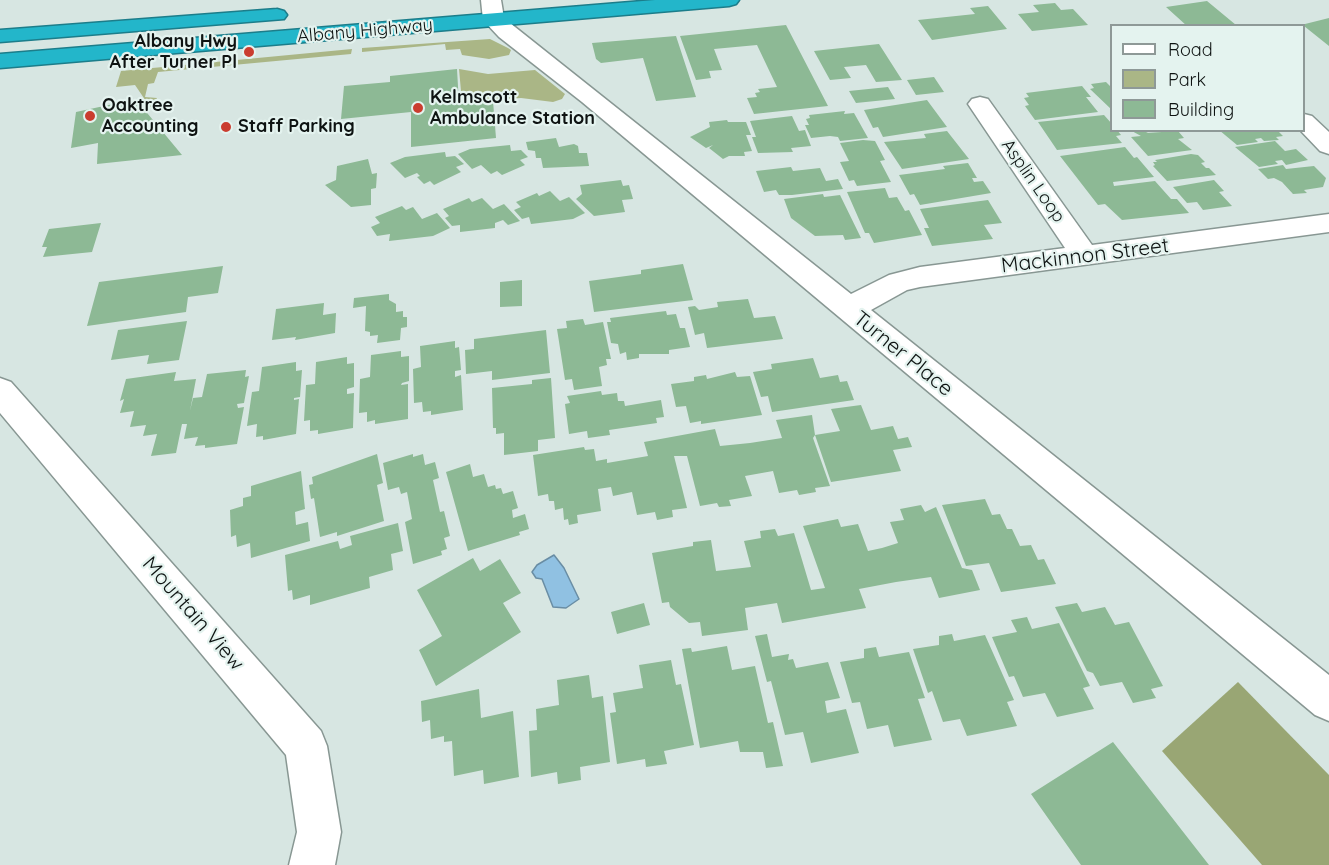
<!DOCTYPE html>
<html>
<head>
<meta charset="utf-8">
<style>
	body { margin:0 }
	#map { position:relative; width:1329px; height:865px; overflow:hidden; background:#d7e6e2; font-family:Quicksand,sans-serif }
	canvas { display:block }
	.legend { position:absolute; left:1110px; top:24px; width:195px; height:108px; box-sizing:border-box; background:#e4f3ef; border:2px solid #8e9997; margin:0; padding:8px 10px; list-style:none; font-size:18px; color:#0e1312 }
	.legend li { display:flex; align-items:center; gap:12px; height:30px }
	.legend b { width:30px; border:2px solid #8e9997 }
</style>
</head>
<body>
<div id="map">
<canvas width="1329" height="865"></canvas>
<ul class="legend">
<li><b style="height:8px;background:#fff"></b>Road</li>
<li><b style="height:16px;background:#aab686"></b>Park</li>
<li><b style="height:16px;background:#8db995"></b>Building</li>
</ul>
</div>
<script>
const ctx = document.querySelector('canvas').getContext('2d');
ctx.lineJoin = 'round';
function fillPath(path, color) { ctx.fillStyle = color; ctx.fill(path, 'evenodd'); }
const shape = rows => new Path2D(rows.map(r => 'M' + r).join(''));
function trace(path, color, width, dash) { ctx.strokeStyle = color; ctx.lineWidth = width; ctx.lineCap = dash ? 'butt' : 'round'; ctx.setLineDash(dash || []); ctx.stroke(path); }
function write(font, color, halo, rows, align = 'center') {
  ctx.font = font + ' Quicksand,sans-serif'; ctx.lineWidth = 4.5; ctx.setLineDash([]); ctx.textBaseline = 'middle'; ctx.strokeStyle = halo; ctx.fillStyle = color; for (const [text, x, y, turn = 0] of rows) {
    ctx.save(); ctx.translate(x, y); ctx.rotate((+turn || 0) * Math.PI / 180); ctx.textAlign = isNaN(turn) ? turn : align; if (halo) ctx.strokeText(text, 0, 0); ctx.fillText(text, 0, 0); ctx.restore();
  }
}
fillPath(shape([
	[490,39,508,48,511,50,509,55,489,59,462,55,460,49,446,50,445,44,362,52,362,48],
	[352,49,351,54,158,72,154,83,148,84,145,97,157,98,155,107,150,107,135,85,116,87,121,71],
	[459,69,488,74,535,70,565,94,562,99,553,102,521,98,462,102]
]), '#aab686');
fillPath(shape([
	[1238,682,1329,775,1329,865,1262,865,1162,751]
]), '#99a674');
const water = shape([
	[554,555,564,568,579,599,566,608,553,607,542,579,536,578,532,572,537,565,554,555]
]);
fillPath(water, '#90c1e2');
trace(water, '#698da4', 1.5);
fillPath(shape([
	[1207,1,1236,25,1187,26,1166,7],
	[1055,3,1061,10,1073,9,1088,25,1032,31,1018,14,1039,12,1033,5],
	[988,6,1007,29,932,40,918,20,975,14,970,8],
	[1329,18,1329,46,1304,26,1297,26],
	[786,25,828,106,754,114,747,98,757,97,755,93,760,92,758,89,777,87,757,45,714,49,722,70,709,71,711,78,696,80,680,36],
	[676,36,696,97,656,101,643,58,601,63,596,59,592,43],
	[879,44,902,80,876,82,866,65,844,67,851,78,830,80,814,51],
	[457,69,459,104,493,101,496,138,411,147,411,112,341,119,344,86,390,82,390,76],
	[934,77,944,92,916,95,907,80],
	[1106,82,1112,88,1112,110,1090,89,1094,88,1091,84],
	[1082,86,1091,97,1086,97,1098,112,1035,120,1025,106,1029,105,1024,98,1029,97,1026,93],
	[888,87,895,99,856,103,849,91],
	[927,100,947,127,883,137,878,127,873,128,864,110],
	[138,102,182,155,97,164,98,143,71,148,76,112,118,103,118,105],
	[845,111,844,114,854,113,868,138,840,141,838,137,830,136,811,138,805,125,809,125,806,119,810,118,809,115],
	[1104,115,1112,124,1112,130,1117,130,1121,135,1116,136,1122,143,1057,150,1038,122],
	[792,116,799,131,805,130,811,146,791,148,793,152,758,153,752,137,756,137,750,121],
	[727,120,728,122,746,122,751,135,746,135,752,151,744,152,745,156,729,156,723,159,709,148,713,145,706,148,690,137,710,127,709,122],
	[1130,130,1152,130,1146,133,1178,131,1184,138,1178,139,1192,150,1148,156,1131,137,1141,136],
	[1219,130,1277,130,1283,136,1276,137,1279,140,1264,141,1261,138,1255,139,1258,142,1237,145],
	[947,131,969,159,902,169,884,142,926,138,924,134],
	[556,138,559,147,574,144,578,146,579,153,587,153,589,166,543,168,541,158,536,158,535,151,528,150,526,142],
	[863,140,875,141,885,160,880,161,891,182,857,186,854,180,849,181,840,162,849,161,840,143],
	[1275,141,1285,151,1296,149,1308,160,1286,165,1282,160,1275,161,1278,164,1259,167,1235,147],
	[510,145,511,151,521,150,528,157,520,160,525,165,502,175,497,171,491,174,481,165,472,169,458,154,470,149],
	[1125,147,1134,158,1137,157,1154,177,1113,182,1114,186,1155,181,1171,199,1177,199,1189,213,1122,220,1105,204,1098,205,1060,156],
	[445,152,446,157,455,156,464,164,456,167,461,172,434,185,430,181,424,184,417,177,420,176,417,173,405,178,390,163,405,157],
	[1191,154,1198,155,1205,162,1201,163,1206,168,1209,168,1216,175,1167,181,1153,166,1155,165,1153,162,1157,162,1155,160],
	[368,159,372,174,377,173,376,188,371,189,371,205,351,207,325,185,336,180,337,166],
	[968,163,977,178,972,178,974,182,983,181,991,193,920,205,914,194,910,195,899,175,945,169,943,166],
	[1283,165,1286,169,1314,166,1326,178,1323,187,1304,190,1307,193,1293,194,1282,182,1274,178,1268,179,1258,169],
	[791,167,793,171,820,168,826,181,838,179,843,189,792,195,779,195,776,190,764,192,756,171],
	[621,180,623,186,629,185,633,199,622,200,625,212,594,216,576,199,582,194,580,185],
	[1214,180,1224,191,1219,192,1232,206,1203,210,1197,202,1187,203,1173,187],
	[885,188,889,198,897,197,905,211,909,210,922,235,874,243,869,233,865,233,847,192],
	[550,191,560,201,569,197,585,213,573,219,531,224,529,217,522,219,514,210,521,207,516,202,537,193,539,196],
	[823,194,824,197,840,195,861,238,845,240,843,235,815,236,791,218,784,199],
	[469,198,472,202,482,198,493,209,504,204,520,221,508,225,503,220,495,223,495,228,460,232,460,225,452,226,445,218,449,216,443,209],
	[988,200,1002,223,984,225,993,239,932,246,924,228,929,228,920,209],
	[402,206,406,210,413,207,422,219,437,213,450,228,433,236,389,241,390,234,377,236,371,227,380,223,375,217],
	[101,223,92,252,43,257,47,247,42,247,49,229],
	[683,264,693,300,594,312,589,281,641,274,641,270],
	[223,266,218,293,188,297,186,312,87,326,99,282],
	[522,280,522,306,500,307,500,282],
	[389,294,389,300,396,304,396,312,403,311,403,317,407,317,407,327,401,328,400,340,377,343,378,335,370,336,370,332,365,331,366,306,353,308,354,298],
	[748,299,754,318,775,316,783,339,707,348,704,333,695,335,688,307,695,306,699,310,718,307,717,302],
	[324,303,323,315,336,313,335,333,295,340,296,337,272,340,276,309],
	[666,311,667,315,676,314,680,328,685,328,690,347,669,350,669,354,639,354,639,358,627,360,626,352,620,354,618,344,611,343,607,322,611,322,610,318],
	[583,319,585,325,603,322,611,359,606,359,607,365,599,367,602,386,574,390,572,379,565,380,557,329,567,328,566,321],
	[187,321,179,360,147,364,149,355,111,360,118,330],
	[546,330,550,373,492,380,492,371,466,374,465,350,474,349,474,339],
	[455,341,455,348,459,347,461,370,455,371,455,377,461,375,463,410,431,415,431,411,423,412,422,402,414,403,413,369,421,367,420,346],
	[401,351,401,357,409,356,409,381,402,383,401,385,408,384,408,419,375,424,375,420,367,422,367,412,359,413,360,379,370,377,371,355],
	[347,357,347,364,354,363,354,387,347,389,347,394,354,393,353,428,318,434,318,430,310,431,310,420,304,421,306,385,315,384,316,362],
	[813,358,820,378,838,375,840,382,847,381,854,400,772,412,768,396,761,397,753,372,772,369,771,364],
	[296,362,296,371,302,370,300,397,294,398,294,400,299,399,296,434,263,440,263,436,256,437,257,424,247,426,252,392,259,391,262,367],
	[246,370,245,377,249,376,244,403,237,404,238,408,244,407,237,444,205,448,205,445,195,446,198,437,184,439,187,424,182,424,176,453,151,456,157,434,143,436,146,425,130,427,134,411,120,413,124,399,120,401,126,379,176,372,174,381,196,379,190,411,193,398,202,397,207,374],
	[735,372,737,377,750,376,762,415,701,424,701,421,690,423,686,406,676,407,671,384,694,381,694,377,706,375,707,379],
	[551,378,555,438,538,440,538,451,504,455,504,433,496,434,496,428,493,428,492,388,532,384,532,380],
	[601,391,602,395,617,393,618,401,624,401,625,406,661,400,664,417,656,418,657,423,609,430,610,435,588,438,587,431,569,434,565,404,570,403,567,396],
	[861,405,871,430,893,426,898,439,908,437,912,447,893,450,901,471,831,482,815,435,813,438,830,486,815,488,816,492,799,495,797,490,779,493,773,471,745,476,752,496,729,500,731,506,719,507,717,503,700,506,687,456,674,456,687,508,672,510,673,517,657,520,655,512,637,515,632,492,613,496,611,487,598,489,601,511,577,515,578,523,569,525,568,519,564,520,563,508,555,510,554,501,549,501,548,494,538,496,533,455,584,447,585,450,594,449,596,461,607,459,607,463,648,456,644,442,715,429,720,446,750,443,782,438,776,420,812,415,815,435,840,431,831,409],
	[377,454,383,483,377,485,384,521,337,536,337,532,320,537,314,498,311,499,309,485,313,484,312,477],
	[413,454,413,457,423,454,425,465,435,462,439,478,433,480,440,512,444,511,450,536,444,538,447,549,441,551,442,555,413,564,405,522,412,519,407,492,401,494,399,487,388,490,383,463],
	[470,464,473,477,484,474,488,487,495,485,496,489,501,488,503,494,513,491,518,508,512,510,513,518,525,514,529,529,519,532,520,535,468,551,446,472],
	[301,471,305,509,295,512,296,525,308,522,310,541,251,558,250,543,237,547,236,535,231,537,230,510,243,506,243,498,251,496,251,486],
	[985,499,992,515,1000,514,1007,529,1012,529,1020,546,1031,545,1038,560,1044,559,1056,584,1001,592,989,563,966,566,942,505],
	[921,505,925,512,936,507,962,568,972,570,980,590,939,598,931,577,896,582,859,589,866,608,782,623,777,603,745,608,748,630,702,636,700,622,689,623,670,607,669,602,662,603,652,553,693,546,693,542,711,540,716,571,751,567,744,541,761,538,760,531,775,529,778,536,794,533,811,590,825,588,803,526,838,519,841,527,858,524,868,551,882,548,898,543,890,522,904,520,900,509],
	[398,523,403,551,391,554,393,570,369,577,370,588,310,605,310,595,293,600,292,590,288,591,285,555,338,541,340,549,352,545,350,536],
	[473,558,480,571,500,559,521,593,503,603,521,632,436,686,419,650,442,636,417,590],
	[644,603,650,625,617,634,611,612],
	[1077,603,1082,612,1105,607,1115,625,1129,622,1163,686,1151,689,1156,698,1133,703,1122,682,1100,686,1093,673,1087,671,1055,607],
	[1027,617,1032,629,1059,623,1090,686,1083,688,1094,709,1057,717,1045,693,1023,697,1014,676,1009,677,992,637,1017,632,1011,620],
	[767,634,772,657,789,654,788,660,793,659,796,668,828,662,840,698,825,701,827,713,846,709,859,753,811,763,803,732,785,735,771,681,767,682,755,636],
	[952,634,954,641,985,635,1014,700,1007,702,1017,726,967,736,960,719,943,722,932,691,928,693,913,649,939,645,939,636],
	[727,646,732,670,755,666,768,723,773,722,783,766,766,768,763,752,740,752,738,741,700,748,682,649,691,648,692,652],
	[876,647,879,657,909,652,925,698,918,699,932,740,894,747,888,725,867,729,860,702,852,703,840,662,864,658,864,649],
	[671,660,676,685,681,684,694,745,664,751,667,764,646,767,645,759,617,764,610,713,616,712,613,693,643,688,639,665],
	[589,675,592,698,603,696,610,762,580,767,581,780,558,784,557,772,531,777,529,731,537,730,536,709,559,705,557,680],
	[479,689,481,718,513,711,519,777,484,784,483,770,454,776,452,741,444,742,444,736,431,739,430,720,422,722,421,701],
	[1113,742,1209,865,1081,865,1031,794]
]), '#8db995');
const minor = shape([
	[481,0,501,0,504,18,515,27,851,294,889,275,920,267,1065,248,968,104,972,99,980,97,988,99,1092,245,1329,214,1329,232,920,287,907,290,871,310,1329,675,1329,721,1315,715,582,102,499,37,483,20,481,0],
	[1304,114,1312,116,1329,132,1329,154,1320,151,1300,130,1304,130,1304,114],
	[0,378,11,382,321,731,327,746,341,832,335,865,289,865,297,832,286,755,0,413,0,378]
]);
const highway = shape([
	[655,0,739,0,736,4,729,6,0,68,0,54,655,0],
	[277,9,284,11,287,15,284,19,0,42,0,30,277,9]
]);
trace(minor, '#889793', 3);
trace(highway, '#1c7d8a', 3);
fillPath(minor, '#fff');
fillPath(highway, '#23b6ca');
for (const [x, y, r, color] of [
	[249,52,6,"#ca3d2f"],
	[418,108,6,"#ca3d2f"],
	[90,116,6,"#ca3d2f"],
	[226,127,6,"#ca3d2f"]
]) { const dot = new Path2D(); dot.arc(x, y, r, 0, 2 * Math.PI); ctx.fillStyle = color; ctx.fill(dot); trace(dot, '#e4f3ef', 2); }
write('18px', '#0e1312', '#e4f3ef', [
	["Albany Highway",365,31,-5],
	["Asplin Loop",1033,181,55]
]);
write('bold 18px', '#0e1312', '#e4f3ef', [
	["Albany Hwy",237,42,"right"],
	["After Turner Pl",237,63,"right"],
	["Kelmscott",430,98],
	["Ambulance Station",430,119],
	["Oaktree",102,106],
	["Accounting",102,127],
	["Staff Parking",238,127]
], 'left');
write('21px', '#0e1312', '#e4f3ef', [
	["Mackinnon Street",1085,256,-7],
	["Turner Place",903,354,39],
	["Mountain View",193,614,49]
]);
</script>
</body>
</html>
